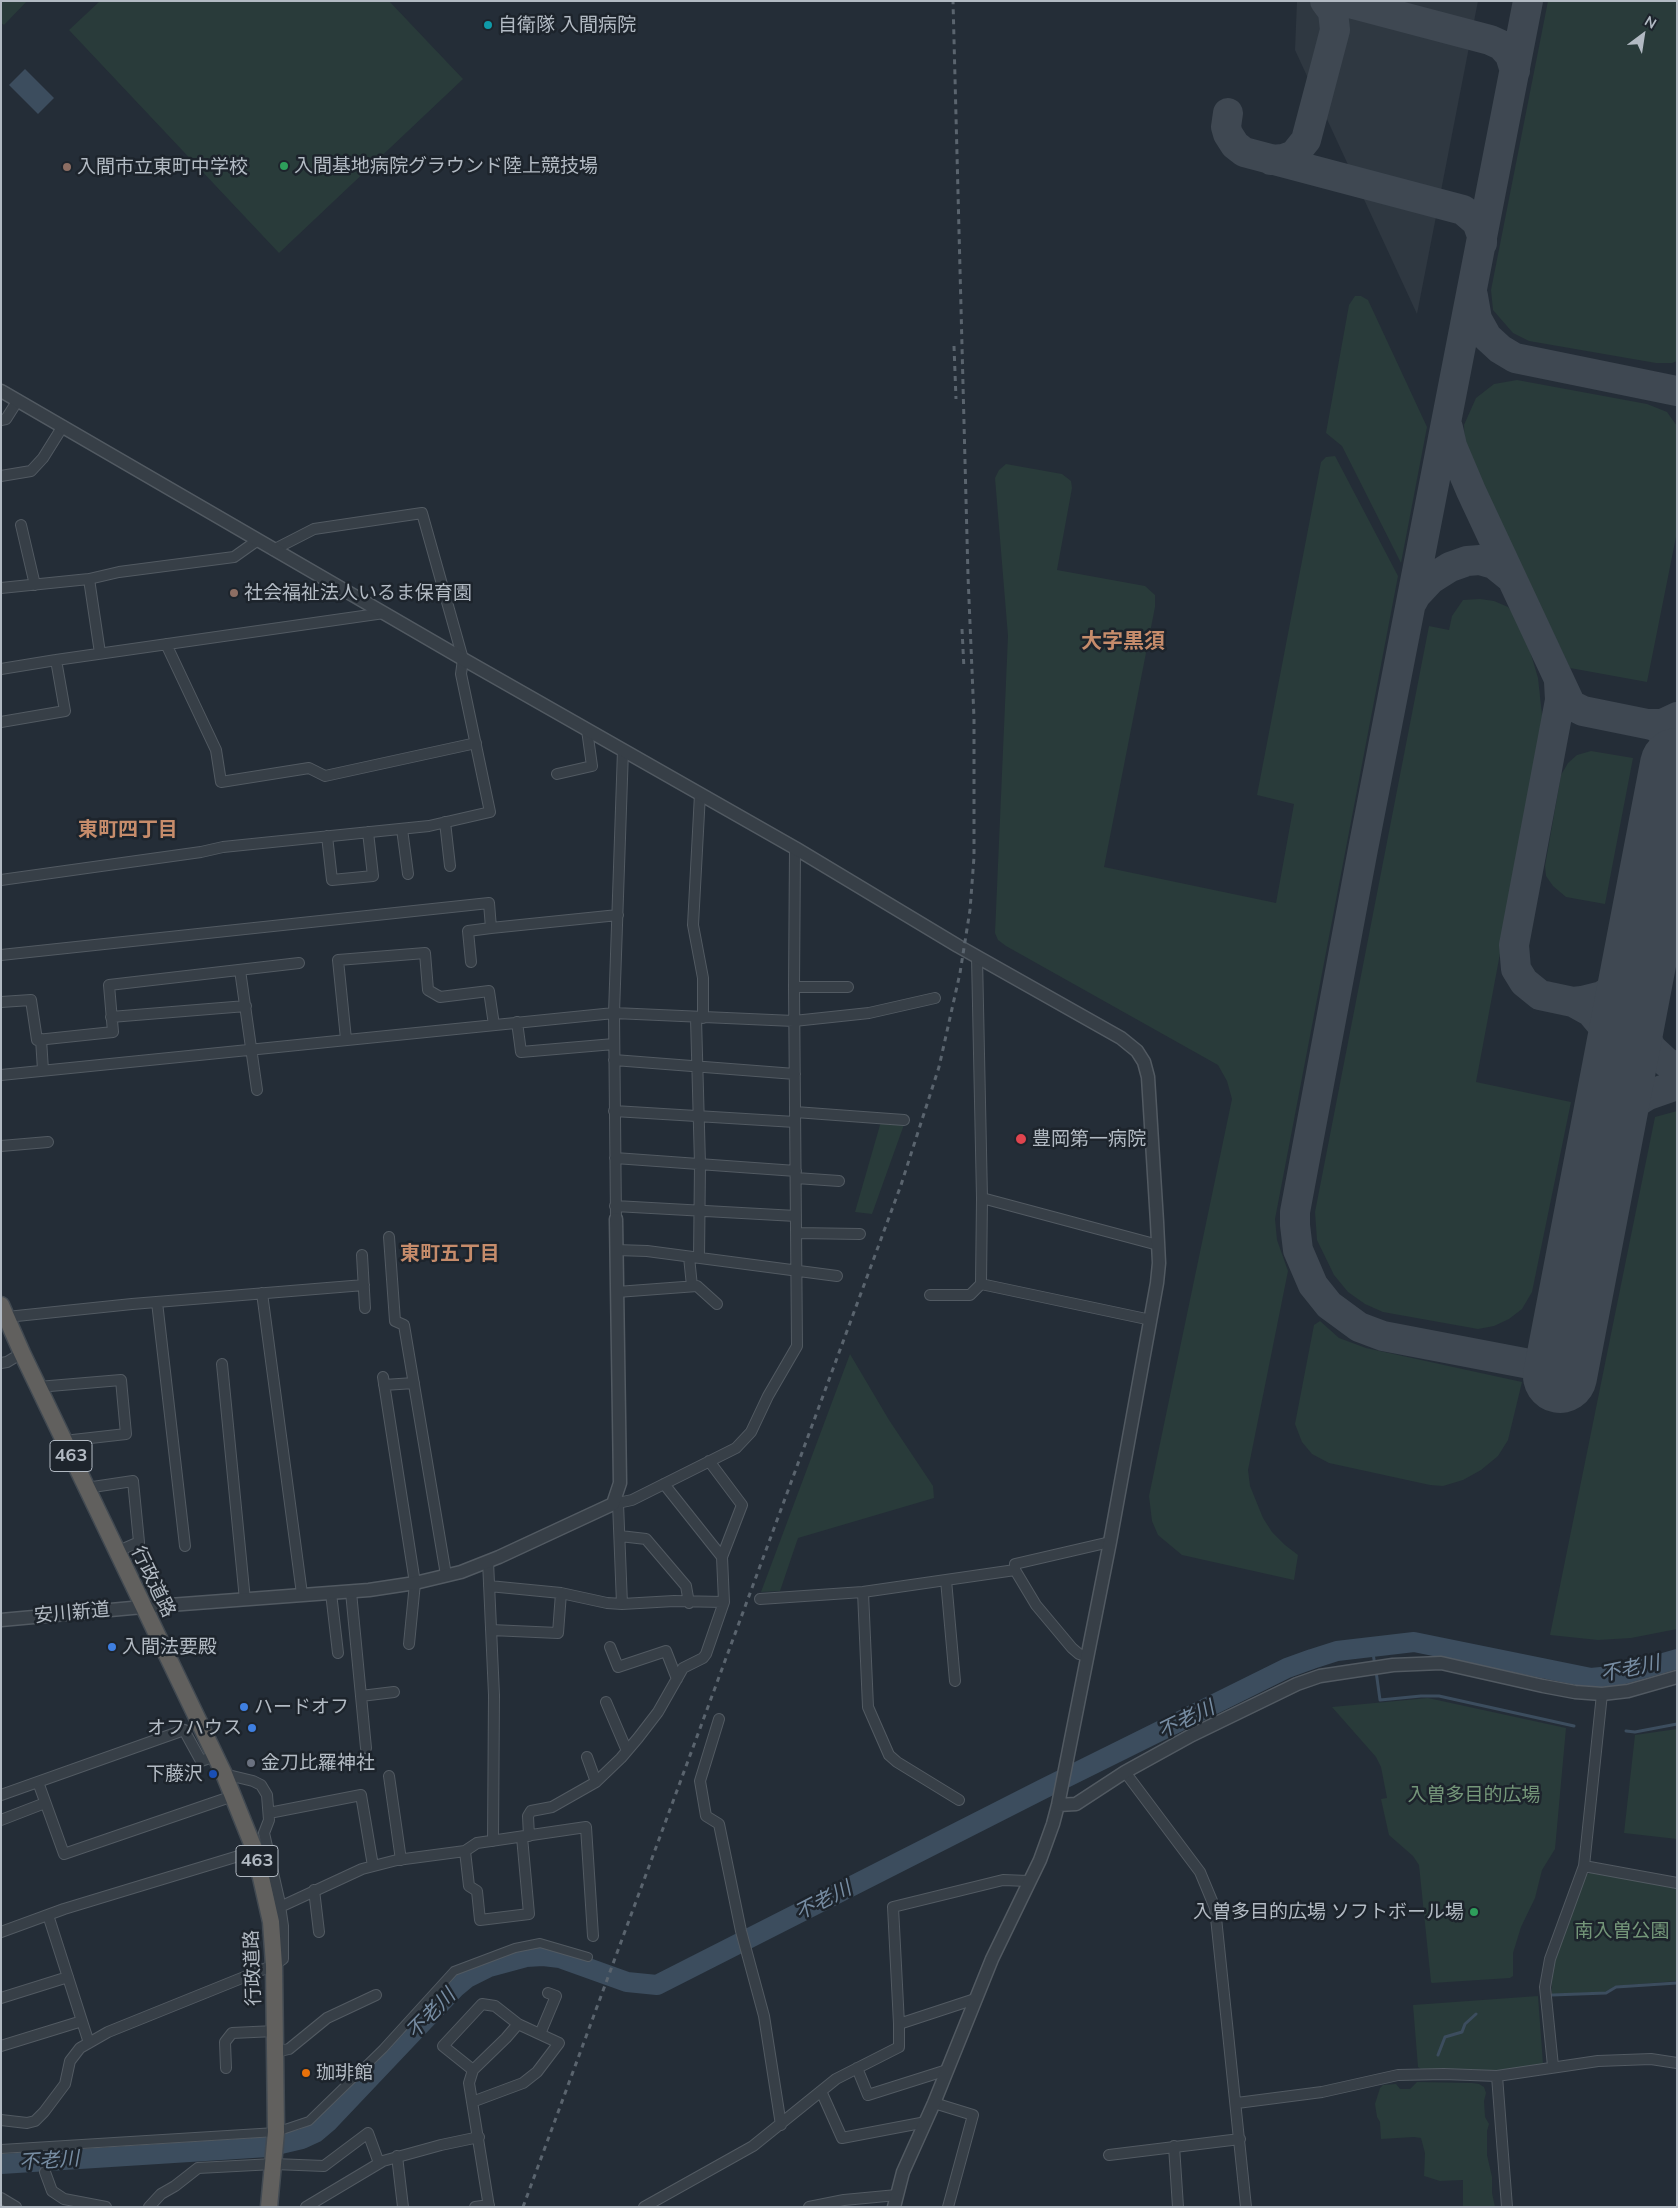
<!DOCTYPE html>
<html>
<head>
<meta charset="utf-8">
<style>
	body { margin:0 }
	#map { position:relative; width:1678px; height:2208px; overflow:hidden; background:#242d37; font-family:Mulish,sans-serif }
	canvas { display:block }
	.frame { position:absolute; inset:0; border:2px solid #b2bac3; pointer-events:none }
	.north { position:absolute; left:1618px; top:10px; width:50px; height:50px; -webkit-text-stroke:4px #1d242c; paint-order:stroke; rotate:31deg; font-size:14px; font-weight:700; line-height:20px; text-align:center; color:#b2bac3 }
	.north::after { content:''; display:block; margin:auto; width:18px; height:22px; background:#b2bac3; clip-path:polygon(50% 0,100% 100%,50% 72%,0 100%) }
</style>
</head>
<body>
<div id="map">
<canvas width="1678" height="2208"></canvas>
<div class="frame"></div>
<div class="north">N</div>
</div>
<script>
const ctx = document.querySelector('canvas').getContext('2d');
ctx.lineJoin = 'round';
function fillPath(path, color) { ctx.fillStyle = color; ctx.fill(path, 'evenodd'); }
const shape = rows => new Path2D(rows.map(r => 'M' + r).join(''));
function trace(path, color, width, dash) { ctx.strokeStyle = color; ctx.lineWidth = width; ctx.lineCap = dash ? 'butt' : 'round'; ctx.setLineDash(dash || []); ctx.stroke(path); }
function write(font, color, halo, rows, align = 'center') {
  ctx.font = font + ' Mulish,"Noto Sans JP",sans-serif'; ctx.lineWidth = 5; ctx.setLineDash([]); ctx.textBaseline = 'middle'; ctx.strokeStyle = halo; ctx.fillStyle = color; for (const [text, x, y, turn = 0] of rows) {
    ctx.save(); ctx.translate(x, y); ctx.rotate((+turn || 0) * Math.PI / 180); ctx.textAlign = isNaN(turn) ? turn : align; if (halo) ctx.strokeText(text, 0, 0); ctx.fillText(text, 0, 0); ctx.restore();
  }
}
fillPath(shape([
	[1297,1,1478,1,1417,314,1295,50]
]), '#2f3841');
fillPath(shape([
	[1,1,27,1,4,25,1,23],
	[100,1,389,1,463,79,279,253,69,30],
	[1548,1,1677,1,1677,361,1672,363,1656,363,1529,341,1513,333,1493,310,1491,290],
	[1355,296,1361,296,1368,300,1427,427,1401,563,1342,446,1326,433,1349,305],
	[1517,380,1647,404,1667,412,1677,426,1677,532,1647,682,1570,668,1465,449,1464,425,1476,398,1494,384],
	[1335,456,1398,576,1275,1219,1277,1240,1288,1271,1248,1470,1250,1486,1263,1518,1272,1532,1285,1545,1298,1555,1294,1580,1182,1555,1158,1535,1152,1521,1149,1496,1232,1099,1227,1081,1218,1065,1006,946,998,940,995,933,1008,636,995,478,999,470,1006,464,1062,474,1071,481,1072,488,1057,570,1145,586,1155,595,1155,607,1104,867,1276,903,1294,804,1257,795,1321,462,1326,457],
	[1480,599,1494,601,1508,607,1522,624,1538,678,1543,724,1476,1082,1571,1102,1532,1292,1522,1309,1509,1319,1494,1326,1478,1329,1383,1312,1365,1304,1348,1292,1334,1275,1317,1240,1315,1212,1429,626,1449,630,1452,616,1463,600],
	[1591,751,1633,758,1605,904,1566,897,1553,886,1546,876,1545,866,1561,775,1568,763,1577,755],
	[1677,1111,1677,1629,1631,1638,1598,1640,1550,1635,1655,1117],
	[882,1118,906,1119,872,1214,855,1212],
	[1320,1321,1339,1338,1366,1348,1522,1382,1508,1440,1498,1456,1481,1470,1463,1480,1443,1486,1430,1485,1329,1463,1312,1454,1302,1442,1295,1424,1314,1325],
	[850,1354,889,1420,933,1486,934,1498,798,1538,780,1591,761,1592],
	[1428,1698,1566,1728,1555,1849,1542,1870,1535,1898,1521,1927,1513,1953,1513,1976,1510,1978,1432,1983,1431,1982,1419,1865,1413,1856,1389,1835,1381,1799,1387,1798,1381,1767,1376,1757,1332,1707],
	[1677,1729,1677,1839,1624,1833,1635,1735],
	[1592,1872,1677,1886,1677,1981,1615,1986,1605,1992,1552,1994,1551,1973,1557,1951,1585,1875],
	[1538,1996,1543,2064,1495,2071,1422,2070,1418,2067,1413,2005],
	[1417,2082,1472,2083,1479,2084,1484,2087,1486,2093,1484,2101,1485,2117,1489,2124,1487,2131,1487,2155,1492,2177,1492,2193,1495,2207,1463,2207,1463,2180,1440,2181,1424,2176,1425,2153,1421,2138,1414,2137,1381,2139,1380,2122,1377,2117,1375,2104,1380,2088,1383,2085,1396,2084,1400,2089,1410,2089]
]), '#293b3a');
fillPath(shape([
	[25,69,54,98,38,114,9,85]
]), '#3c4d5e');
trace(shape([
	[1372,1648,1375,1665],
	[1376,1671,1380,1700,1421,1696,1439,1696,1574,1726],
	[1626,1731,1635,1732,1677,1724],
	[1552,1995,1606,1993,1616,1987,1677,1983],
	[1438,2055,1445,2037,1462,2032,1465,2024,1476,2014]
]), '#3c4d5e', 3);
trace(shape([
	[1,2164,268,2147,302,2139,315,2133,328,2122,455,1988,467,1978,489,1967,526,1957,543,1956,560,1958,627,1982,657,1985,1043,1789,1287,1668,1312,1659,1337,1651,1414,1642,1591,1678,1621,1675,1677,1659]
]), '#3c4d5e', 20);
trace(shape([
	[1342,1,1490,40,1501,45,1510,55,1515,71],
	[1528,1,1363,849,1295,1212,1295,1225,1298,1250,1313,1285,1329,1305,1359,1327,1383,1336,1561,1370],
	[1228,113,1226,127,1228,134,1235,145,1244,152,1463,210,1477,222,1482,236,1482,243],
	[1271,160,1283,159,1294,155,1306,140,1335,30,1333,12,1325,1],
	[1473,296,1477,319,1487,337,1500,349,1515,358,1677,391],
	[1448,428,1452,446,1471,491,1571,705,1583,711,1647,724,1662,724,1677,717],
	[1411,604,1416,595,1431,579,1450,567,1467,561,1480,560,1494,564,1510,577],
	[1559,682,1560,700,1514,945,1516,969,1524,982,1540,995,1573,1002,1582,1001,1602,996,1615,987,1626,976,1641,952],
	[1647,724,1655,726,1667,735,1677,754],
	[1573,1002,1591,1012,1602,1025,1613,1045,1619,1066],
	[1631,1005,1639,1028,1652,1049,1666,1062,1677,1068],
	[1605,1138,1616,1121,1630,1106,1648,1095,1677,1085]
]), '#3f4852', 30);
trace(shape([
	[1560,1376,1677,765]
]), '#3f4852', 74);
const pedestrian = shape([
	[1,2149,276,2132,309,2121,383,2049,454,1971,515,1948,540,1943,588,1957]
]);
const minor = shape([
	[1,420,6,419,18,400],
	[1,476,31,471,43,458,63,426],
	[21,525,35,585],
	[89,579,100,653],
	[1,588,89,579,119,572,234,557,258,540],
	[166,644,216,750,221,782,309,768,325,776,476,743],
	[1,669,56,660],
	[1,722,65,711,56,660,384,613],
	[557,774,592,766,587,730],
	[700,794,693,925,703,978,703,1018],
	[445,822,450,866],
	[402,829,408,874],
	[327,836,332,880,373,876,368,832],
	[1,880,201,852,223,847,429,826,490,812,461,674,463,659,422,513,314,529,273,550],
	[491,928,618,915],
	[1,955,489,903,491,928,468,931,471,962],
	[240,970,257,1090],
	[794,987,848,987],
	[1,1002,31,1000,37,1040,113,1032,109,985,299,963],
	[111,1017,246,1006],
	[696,1018,700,1164,699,1258],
	[517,1022,521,1052,614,1044],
	[41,1039,43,1070],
	[346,1039,338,960,425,953,428,990,440,997,489,991,494,1025],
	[614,1060,795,1074],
	[1,1075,614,1013,794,1021,869,1013,935,998],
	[614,1111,795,1122],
	[795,1112,904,1120],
	[1,1146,48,1142],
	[615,1158,796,1171],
	[796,1178,839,1181],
	[982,1198,1158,1245],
	[615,1206,796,1216],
	[616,1219,614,1013,623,750],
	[797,1233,860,1234],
	[389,1237,395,1321,404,1325,446,1575],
	[616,1250,647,1251,837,1276],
	[362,1255,365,1308],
	[689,1257,692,1286],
	[981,1284,1151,1320],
	[617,1292,697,1286,717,1304],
	[262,1293,302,1594],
	[930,1295,970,1295,981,1284,982,1198,977,957],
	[157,1302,185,1546],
	[7,1317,132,1304,364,1285],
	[1,1363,7,1362,22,1353],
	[222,1364,245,1600],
	[383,1377,415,1583,409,1644],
	[384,1385,414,1383],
	[38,1387,121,1380,126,1434,64,1441],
	[709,1461,742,1505,722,1557,724,1602],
	[664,1484,722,1557],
	[86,1488,133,1481,139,1542,116,1552],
	[613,1504,632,1500,736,1448,751,1432,768,1396,797,1346,794,987,795,848],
	[620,1536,646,1539,686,1586,689,1603],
	[488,1561,494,1695,493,1841],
	[946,1580,955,1681],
	[489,1586,561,1593,558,1633,491,1630],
	[351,1592,366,1748],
	[863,1592,868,1707,889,1755,897,1762,959,1800],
	[331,1593,338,1653],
	[561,1593,607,1603,622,1604],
	[760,1599,863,1592,1015,1570],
	[610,1647,618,1667,666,1651,677,1679],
	[1086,1656,1079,1654,1072,1648,1036,1605,1015,1570,1015,1564,1110,1542],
	[361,1696,394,1692],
	[606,1702,627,1751],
	[719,1719,700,1781,706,1816,719,1824,741,1931,764,2016,781,2125],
	[587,1757,596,1782],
	[1125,1772,1200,1872,1215,1908,1246,2207],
	[389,1776,401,1860],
	[38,1782,64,1854,233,1796],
	[1,1795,184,1730,201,1761,215,1756],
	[269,1813,361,1795,373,1866],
	[1,1820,45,1803],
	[529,1836,528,1816,531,1811,552,1807,596,1782,621,1758,638,1738,658,1712,683,1668,703,1658,706,1654,724,1602,674,1601,622,1604,618,1503],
	[465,1851,469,1886,477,1891,480,1920,529,1914,522,1837],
	[1584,1866,1677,1883],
	[314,1890,319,1932],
	[280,1907,362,1869,397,1860,465,1851,477,1843,586,1827,593,1936],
	[48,1915,89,2043],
	[1,1932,64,1909,255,1851],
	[1,1998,68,1977],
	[899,2024,893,1907,1003,1880,1028,1881],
	[540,2034,556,1996,548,1993],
	[1,2046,82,2021],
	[275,2052,289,2049,327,2018,376,1995],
	[1553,2066,1545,1987,1550,1959,1584,1866,1602,1694],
	[226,2068,225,2042,232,2033,275,2031],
	[857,2068,868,2095,947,2070],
	[1497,2076,1507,2207],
	[821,2091,842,2138,926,2122],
	[472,2102,523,2083,537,2072,559,2043,518,2024,495,2006,482,2004,443,2046,473,2070],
	[934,2103,973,2115,948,2207],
	[1237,2103,1322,2092,1398,2075,1444,2074,1497,2076,1598,2061,1651,2059,1677,2063],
	[1,2120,27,2123,35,2121,44,2112,65,2084,70,2061,80,2048,108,2032,274,1965,283,1959,283,1926,279,1899,264,1833,269,1820,267,1795,261,1785,253,1781,224,1774],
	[1174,2146,1178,2207],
	[1109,2155,1240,2139],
	[397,2156,403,2207],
	[45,2172,52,2191,64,2199,106,2207],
	[1,2198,16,2207],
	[149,2207,161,2194,175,2186,198,2168,274,2164,324,2166,368,2133,379,2163],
	[306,2207,383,2161,441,2145,479,2137],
	[475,2207,489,2205],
	[489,2207,469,2083,473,2070,506,2038,518,2024],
	[644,2207,753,2146,836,2079,899,2047,899,2024,975,1999],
	[809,2207,844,2200,897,2195]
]);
const tertiary = shape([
	[1,391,463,659,795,848,958,946,1121,1038,1137,1051,1144,1062,1148,1077,1157,1222,1159,1263,1157,1283,1110,1542,1058,1805,1053,1824,1040,1860,992,1959,934,2103,903,2172,894,2207],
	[1,1620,143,1607,369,1590,415,1583,461,1572,499,1557,613,1504,620,1483,616,1219],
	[1058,1805,1076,1804,1125,1772,1192,1735,1297,1684,1320,1676,1393,1665,1441,1663,1543,1686,1575,1692,1602,1694,1628,1691,1677,1677]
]);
const trunk = shape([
	[1,1305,22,1353,224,1774,255,1851,271,1922,274,1965,276,2132,269,2207]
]);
trace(pedestrian, '#525a62', 10);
trace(minor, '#525a62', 12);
trace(tertiary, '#525a62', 15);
trace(trunk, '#424a52', 19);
trace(pedestrian, '#373f47', 8);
trace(minor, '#373f47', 10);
trace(tertiary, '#373f47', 12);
trace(trunk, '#61605e', 16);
trace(shape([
	[954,346,956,399],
	[962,629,964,669],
	[523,2207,901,1185,939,1067,960,973,970,910,974,857,974,718,968,576,953,1]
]), '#5a646e', 3, [5, 5]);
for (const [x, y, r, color] of [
	[488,25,5,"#0f9aa8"],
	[284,166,5,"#2e9e5b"],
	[67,167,5,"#8d6e63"],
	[234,593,5,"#8d6e63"],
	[1021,1139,6,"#e0444e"],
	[112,1647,5,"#3f7fe0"],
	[244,1707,5,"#3f7fe0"],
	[252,1728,5,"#3f7fe0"],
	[251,1763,5,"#6b7280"],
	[213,1774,5,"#1a4fb4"],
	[1474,1912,5,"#2e9e5b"],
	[306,2073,5,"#e8710a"]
]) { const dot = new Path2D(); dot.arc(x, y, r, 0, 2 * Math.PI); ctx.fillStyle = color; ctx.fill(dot); trace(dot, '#1d242c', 2); }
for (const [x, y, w] of [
	[71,1456,42],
	[257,1861,42]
]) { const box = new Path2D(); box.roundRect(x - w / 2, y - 15.5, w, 31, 4); ctx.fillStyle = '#1d242c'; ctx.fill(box); trace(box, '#b2bac3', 1); }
write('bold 18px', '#b2bac3', null, [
	["463",71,1456],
	["463",257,1861]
]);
write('19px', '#b2bac3', '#1d242c', [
	["自衛隊 入間病院",498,25],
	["入間基地病院グラウンド陸上競技場",294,166],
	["入間市立東町中学校",77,167],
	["社会福祉法人いるま保育園",244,593],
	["豊岡第一病院",1032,1139],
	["入間法要殿",122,1647],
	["ハードオフ",254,1707],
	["オフハウス",242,1728,"right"],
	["金刀比羅神社",261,1763],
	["下藤沢",203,1774,"right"],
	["入曽多目的広場 ソフトボール場",1464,1912,"right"],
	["珈琲館",316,2073]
], 'left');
write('19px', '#b2bac3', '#1d242c', [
	["行政道路",153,1582,64],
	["安川新道",72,1613,-5],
	["行政道路",253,1968,-92]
]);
write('19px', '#749679', '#1d242c', [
	["入曽多目的広場",1474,1795],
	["南入曽公園",1622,1931]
]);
write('bold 20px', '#c68c6b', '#1d242c', [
	["東町四丁目",128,830],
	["東町五丁目",450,1254]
]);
write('italic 20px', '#778da3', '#1d242c', [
	["不老川",1630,1669,-12],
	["不老川",1186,1720,-26],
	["不老川",823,1901,-27],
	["不老川",431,2014,-46],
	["不老川",49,2161,-4]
]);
write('bold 21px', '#c68c6b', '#1d242c', [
	["大字黒須",1123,642]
]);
</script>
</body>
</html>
